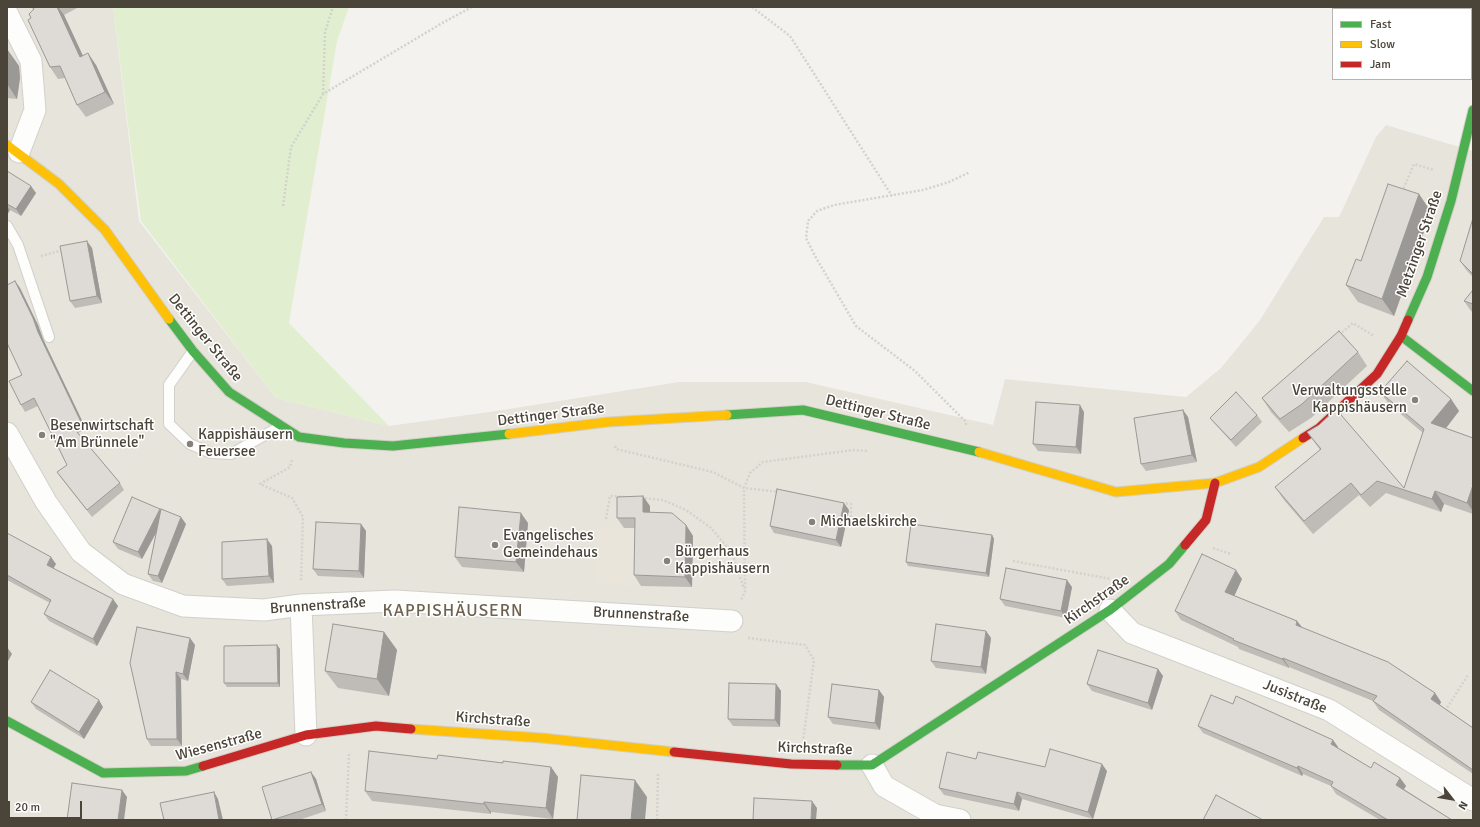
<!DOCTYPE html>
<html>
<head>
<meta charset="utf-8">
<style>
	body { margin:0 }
	#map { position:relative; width:1480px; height:827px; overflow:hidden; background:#f4f2ee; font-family:Signika,sans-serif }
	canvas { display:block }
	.frame { position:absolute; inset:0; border:8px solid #4b4439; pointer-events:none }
	.legend { position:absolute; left:1332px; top:8px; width:140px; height:72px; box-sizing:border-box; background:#fff; border:1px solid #b7b4b0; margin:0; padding:5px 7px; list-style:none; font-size:12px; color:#4b4439 }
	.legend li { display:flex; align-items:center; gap:8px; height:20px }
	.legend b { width:20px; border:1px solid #b7b4b0 }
	.north { position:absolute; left:1432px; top:779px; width:40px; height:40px; -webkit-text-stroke:3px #fff; paint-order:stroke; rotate:121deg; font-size:11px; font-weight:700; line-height:16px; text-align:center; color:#4b4439 }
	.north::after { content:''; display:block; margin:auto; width:14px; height:18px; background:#4b4439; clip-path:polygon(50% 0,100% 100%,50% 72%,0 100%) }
	.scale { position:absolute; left:8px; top:801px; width:74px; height:18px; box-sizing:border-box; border:2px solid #4b4439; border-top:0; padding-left:5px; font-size:12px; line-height:14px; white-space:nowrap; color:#4b4439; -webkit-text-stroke:3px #fff; paint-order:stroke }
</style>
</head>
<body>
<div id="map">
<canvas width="1480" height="827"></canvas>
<div class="frame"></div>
<ul class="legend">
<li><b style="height:5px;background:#4caf50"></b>Fast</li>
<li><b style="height:5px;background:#ffc107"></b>Slow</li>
<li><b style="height:5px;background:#c62828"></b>Jam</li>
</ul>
<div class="north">N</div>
<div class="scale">20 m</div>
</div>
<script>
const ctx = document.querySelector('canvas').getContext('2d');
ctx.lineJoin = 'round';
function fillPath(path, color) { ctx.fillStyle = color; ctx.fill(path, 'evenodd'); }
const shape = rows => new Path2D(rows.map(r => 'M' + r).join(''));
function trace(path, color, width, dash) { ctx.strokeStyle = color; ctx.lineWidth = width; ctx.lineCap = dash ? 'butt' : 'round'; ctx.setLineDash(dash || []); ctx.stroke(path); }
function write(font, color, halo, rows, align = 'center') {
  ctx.font = font + ' Signika,sans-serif'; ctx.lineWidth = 3; ctx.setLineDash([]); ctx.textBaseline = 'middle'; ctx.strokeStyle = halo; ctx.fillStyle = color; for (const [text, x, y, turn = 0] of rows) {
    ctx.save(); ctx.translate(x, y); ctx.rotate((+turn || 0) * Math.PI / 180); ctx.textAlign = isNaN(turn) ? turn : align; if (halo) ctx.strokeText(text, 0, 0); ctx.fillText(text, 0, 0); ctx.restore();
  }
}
fillPath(shape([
	[7,7,113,7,139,221,276,398,389,426,496,411,679,382,806,382,993,425,1005,379,1186,397,1221,368,1260,320,1324,217,1339,217,1376,137,1386,125,1473,151,1473,820,7,820]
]), '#e7e4dc');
fillPath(shape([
	[597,527,642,528,641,586,595,584]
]), '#eae5da');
fillPath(shape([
	[113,7,349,7,337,41,289,323,389,426,276,398,141,221,131,148]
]), '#e1eecf');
const lane = shape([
	[7,226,18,245,49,337],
	[193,351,169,385,169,424,190,444,211,453,231,454,281,426]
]);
const street = shape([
	[7,13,31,61,35,110,19,152],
	[7,433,46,502,81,552,123,584,183,606,264,610,301,605,395,601,732,621],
	[301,605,306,735],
	[1110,610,1132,633,1329,710,1473,800],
	[872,765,884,786,935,815,960,820]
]);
const fast = shape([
	[169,319,193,351,229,392,299,437,344,443,393,446,509,434],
	[1408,320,1427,277,1451,201,1473,110],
	[1401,336,1473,391],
	[727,415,803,410,979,452],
	[7,721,103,773,186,771,203,766],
	[837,765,872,765,1110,610,1169,564,1185,545]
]);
const slow = shape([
	[7,145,59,184,105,230,169,319],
	[509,434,608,422,727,415],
	[979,452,1116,492,1215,483,1259,467,1303,438],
	[411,729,542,738,674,752]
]);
const jam = shape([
	[1303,438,1319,428,1377,374,1401,336,1408,320],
	[1185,545,1206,520,1215,483],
	[674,752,791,764,837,765],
	[203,766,306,735,376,726,411,729]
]);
trace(lane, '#d2d0cb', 12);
trace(street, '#d2d0cb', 23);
trace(fast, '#d3cfc5', 11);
trace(slow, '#d3cfc5', 11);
trace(jam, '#d3cfc5', 11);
trace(shape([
	[752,7,790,36,892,196],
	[323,94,325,32,333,7],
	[1402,192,1414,164,1434,170],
	[283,206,291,147,323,94,444,22,472,7],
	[41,256,63,250],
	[1339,335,1353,323,1374,336],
	[966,425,966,422,915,371,856,326,815,256,806,238,808,221,817,211,834,205,923,190,949,182,970,172],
	[615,446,616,449,713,472,744,488,745,592,741,600],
	[292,460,290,467,260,484,292,498,303,517,301,582],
	[780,492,744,488,750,473,763,462,854,450,868,451],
	[641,498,663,500,686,510,711,528,732,553,744,589],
	[842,503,851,504,851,526],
	[606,519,610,496,624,497],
	[1213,548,1231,554],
	[1013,561,1111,579],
	[748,638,805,645,814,660,803,741],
	[1445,711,1468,675],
	[346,820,349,754],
	[657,820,658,773]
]), '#d3d2cc', 2.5, [2, 2]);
trace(lane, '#fdfdfc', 10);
trace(street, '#fdfdfc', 21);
trace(fast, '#4caf50', 9);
trace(slow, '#ffc107', 9);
trace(jam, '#c62828', 9);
fillPath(shape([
	[31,7,79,7,64,15,83,56,96,65,114,104,86,117,77,105,65,78,58,79,50,67,31,18,34,10],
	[7,49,19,66,20,78,17,99,7,98],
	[7,171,36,193,21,216,10,210,7,215],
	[1419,194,1431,212,1394,316,1358,302,1346,285,1361,261],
	[1473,218,1473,277,1467,271,1460,261],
	[92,248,102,303,75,308,70,301],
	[15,281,20,288,38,325,43,339,86,429,78,433,120,483,124,490,92,517,62,479,57,472,67,465,38,406,25,412,21,405,22,375],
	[1473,290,1473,312,1471,311,1464,301],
	[1358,352,1367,366,1311,418,1289,432,1271,412,1262,398],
	[1380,392,1451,399,1459,411,1446,428,1473,438,1473,514,1444,504,1441,512,1386,493,1370,507,1359,495,1313,534,1284,500,1275,487,1320,450,1307,432,1404,488,1423,433,1389,404],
	[1084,412,1081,454,1038,451,1033,444],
	[1257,415,1262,422,1236,447,1215,424,1210,418],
	[1188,417,1197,462,1146,471,1141,464],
	[650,506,650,512,686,525,693,536,692,587,641,586,634,575,635,528,624,528,617,518],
	[160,509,186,524,162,583,153,581,148,574,156,533,142,559,118,549,113,542],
	[849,510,841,547,774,533,770,526],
	[528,523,524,572,462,567,455,557],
	[361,524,366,531,364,578,318,576,313,569],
	[7,533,56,564,53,568,118,606,97,646,49,621,44,614,50,603,7,580],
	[992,535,994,539,989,577,908,566,906,562],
	[272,546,274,583,227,586,222,579],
	[1242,579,1234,596,1297,621,1302,627,1435,693,1441,702,1440,705,1473,728,1473,774,1379,710,1373,701,1289,667,1289,668,1239,649,1238,647,1181,620,1175,611],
	[1072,587,1066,618,1005,606,1000,599],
	[986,631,991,638,986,674,936,668,931,661],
	[384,632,397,650,389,696,338,688,325,671],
	[195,645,188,681,181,679,182,746,151,746,147,739,130,663],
	[277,645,280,649,280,687,227,687,224,683],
	[1158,669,1163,676,1152,710,1092,691,1087,684],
	[776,684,781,691,780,727,733,726,728,719],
	[879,690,884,697,880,730,833,724,828,717],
	[31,702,103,707,84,739,36,709],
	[1233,704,1333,740,1338,747,1338,748,1371,768,1400,778,1406,786,1404,789,1452,820,1380,820,1336,794,1331,786,1303,774,1302,776,1203,733,1198,726],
	[437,759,503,763,551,767,558,777,553,819,491,812,491,814,372,801,365,791],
	[976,759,1045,767,1107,771,1093,819,1022,799,1019,811,944,795,939,788],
	[311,772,316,779,326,811,299,820,272,820]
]), '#bfbcb8');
fillPath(shape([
	[57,7,58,7,64,15,89,69,80,57],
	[7,49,19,66,20,78,17,99,7,84],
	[88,53,96,65,114,104,105,92],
	[31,186,36,193,21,216,16,209],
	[1419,194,1431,212,1394,316,1382,299],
	[7,206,10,210,7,215],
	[87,241,92,248,102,303,97,296],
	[15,281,20,288,38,325,43,339,86,429,81,422,38,332],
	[1451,399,1459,411,1440,436,1431,423],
	[1080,405,1084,412,1081,454,1076,447],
	[1183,410,1188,417,1197,462,1192,455],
	[1473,485,1473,511,1467,503],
	[1435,491,1444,504,1441,512,1432,499],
	[643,496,650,506,650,522,643,512],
	[844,503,849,510,841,547,836,540],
	[160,509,165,516,142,559,138,552],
	[521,513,528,523,524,572,516,562],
	[181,517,186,524,162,583,158,576],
	[361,524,366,531,364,578,359,571],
	[686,525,693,536,692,587,685,577],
	[992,535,994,539,989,577,986,573],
	[267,539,272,546,274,583,269,576],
	[51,557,56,564,52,571,47,565],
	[1236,570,1242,579,1232,601,1225,592],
	[1067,580,1072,587,1066,618,1061,611],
	[113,599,118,606,97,646,93,639],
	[1297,621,1304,630,1296,625],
	[986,631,991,638,986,674,981,667],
	[384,632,397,650,389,696,377,679],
	[190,638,195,645,188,681,183,674],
	[277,645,280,649,280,687,278,683],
	[7,647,12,654,7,663],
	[1283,658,1289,667,1289,668,1282,659],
	[1158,669,1163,676,1152,710,1148,703],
	[176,672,181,679,182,746,177,739],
	[776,684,781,691,780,727,775,720],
	[879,690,884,697,880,730,875,723],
	[1435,693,1441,702,1438,708,1431,699],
	[99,700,103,707,84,739,79,732],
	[1333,740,1338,747,1336,752,1331,744],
	[1102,764,1107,771,1093,819,1088,812],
	[1298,766,1303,774,1302,776,1297,768],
	[551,767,558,777,553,819,546,808],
	[311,772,316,779,326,811,322,804],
	[1400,778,1406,786,1402,792,1396,785],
	[635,780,647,797,645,820,631,820],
	[122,790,127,797,124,820,118,820],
	[214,792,218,799,223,820,219,820],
	[1017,792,1022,799,1019,811,1014,804],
	[812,801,817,808,816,820,811,820],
	[484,802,491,812,491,814,484,804]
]), '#9b9996');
const building = shape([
	[33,7,57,7,80,57,88,53,105,92,77,105,60,66,50,67,28,20,31,18,29,14,34,9,33,7],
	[7,49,8,61,7,69,7,49],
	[7,171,31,186,16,209,7,204,7,171],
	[1388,184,1419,194,1382,299,1346,285,1356,259,1361,261,1388,184],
	[1473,218,1473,274,1460,261,1473,218],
	[87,241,97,296,70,301,60,246,87,241],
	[15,281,33,318,38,332,81,422,72,426,120,483,87,510,57,472,67,465,34,398,21,405,9,381,22,375,7,343,7,285,15,281],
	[1473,290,1473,304,1464,301,1473,290],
	[1339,331,1358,352,1302,404,1280,419,1262,398,1339,331],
	[1407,361,1451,399,1431,423,1473,438,1473,485,1467,503,1435,491,1432,499,1377,481,1361,495,1351,483,1304,521,1275,487,1321,449,1307,432,1319,425,1336,409,1404,488,1424,429,1380,392,1407,361],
	[1236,392,1257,415,1231,440,1210,418,1236,392],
	[1036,402,1080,405,1076,447,1033,444,1036,402],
	[1183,410,1192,455,1141,464,1134,418,1183,410],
	[777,489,844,503,836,540,770,526,777,489],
	[643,496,643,512,672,513,686,525,685,577,634,575,635,518,617,518,617,497,643,496],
	[132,497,160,509,138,552,113,542,132,497],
	[459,507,521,513,516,562,455,557,459,507],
	[161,509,181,517,158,576,148,574,161,509],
	[316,522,361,524,359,571,313,569,316,522],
	[911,524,992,535,986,573,906,562,911,524],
	[7,533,51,557,47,565,113,599,93,639,44,614,51,600,7,575,7,533],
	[267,539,269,576,222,579,222,542,267,539],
	[1202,554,1236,570,1225,592,1297,621,1296,625,1388,662,1435,693,1431,699,1473,728,1473,770,1373,701,1377,696,1283,658,1282,659,1233,640,1234,639,1175,611,1202,554],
	[1006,568,1067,580,1061,611,1000,599,1006,568],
	[333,624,384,632,377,679,325,671,333,624],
	[936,624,986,631,981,667,931,661,936,624],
	[137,627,190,638,183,674,176,672,177,739,147,739,130,663,137,627],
	[277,645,278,683,224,683,224,646,277,645],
	[1098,650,1158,669,1148,703,1087,684,1098,650],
	[50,670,99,700,79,732,31,702,50,670],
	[729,683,776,684,775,720,728,719,729,683],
	[832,684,879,690,875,723,828,717,832,684],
	[1211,695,1233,704,1236,696,1333,740,1331,744,1371,768,1374,762,1400,778,1396,785,1452,820,1388,820,1331,786,1333,782,1298,766,1297,768,1198,726,1211,695],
	[1050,749,1102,764,1088,812,1017,792,1014,804,939,788,947,752,976,759,978,752,1045,767,1050,749],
	[369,751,437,759,438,755,503,763,503,761,551,767,546,808,484,802,484,804,365,791,369,751],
	[311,772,322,804,272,820,262,787,311,772],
	[581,775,635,780,631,820,577,820,581,775],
	[72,783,122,790,118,820,67,820,72,783],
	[214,792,219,820,164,820,160,803,214,792],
	[1216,795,1263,820,1203,820,1216,795],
	[754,798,812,801,811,820,753,820,754,798]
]);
fillPath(building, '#dedbd6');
trace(building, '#9b9996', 1);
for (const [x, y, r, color] of [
	[1415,400,4,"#868178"],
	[42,435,4,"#868178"],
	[190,444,4,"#868178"],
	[812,522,4,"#868178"],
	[495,545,4,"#868178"],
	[667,561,4,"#868178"]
]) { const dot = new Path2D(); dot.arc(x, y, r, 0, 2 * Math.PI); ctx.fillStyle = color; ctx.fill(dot); trace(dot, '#fff', 1.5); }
write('15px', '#4b4439', '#fff', [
	["Metzinger Straße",1420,244,-71],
	["Dettinger Straße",205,338,51],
	["Dettinger Straße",878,413,14],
	["Dettinger Straße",551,415,-7],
	["Kirchstraße",1097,600,-35],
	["Brunnenstraße",318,606,-4],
	["Brunnenstraße",641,615,3],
	["Jusistraße",1295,697,22],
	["Kirchstraße",493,720,4],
	["Wiesenstraße",219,745,-15],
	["Kirchstraße",815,749,2]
]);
write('15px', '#4b4439', '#fff', [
	["Verwaltungsstelle",1407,391,"right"],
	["Kappishäusern",1407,408,"right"],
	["Besenwirtschaft",50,426],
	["\"Am Brünnele\"",50,443],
	["Kappishäusern",198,435],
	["Feuersee",198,452],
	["Michaelskirche",820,522],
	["Evangelisches",503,536],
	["Gemeindehaus",503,553],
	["Bürgerhaus",675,552],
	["Kappishäusern",675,569]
], 'left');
ctx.letterSpacing = '1px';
write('17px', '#6e6250', '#fff', [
	["KAPPISHÄUSERN",453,612]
]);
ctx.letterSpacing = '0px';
</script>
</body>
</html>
